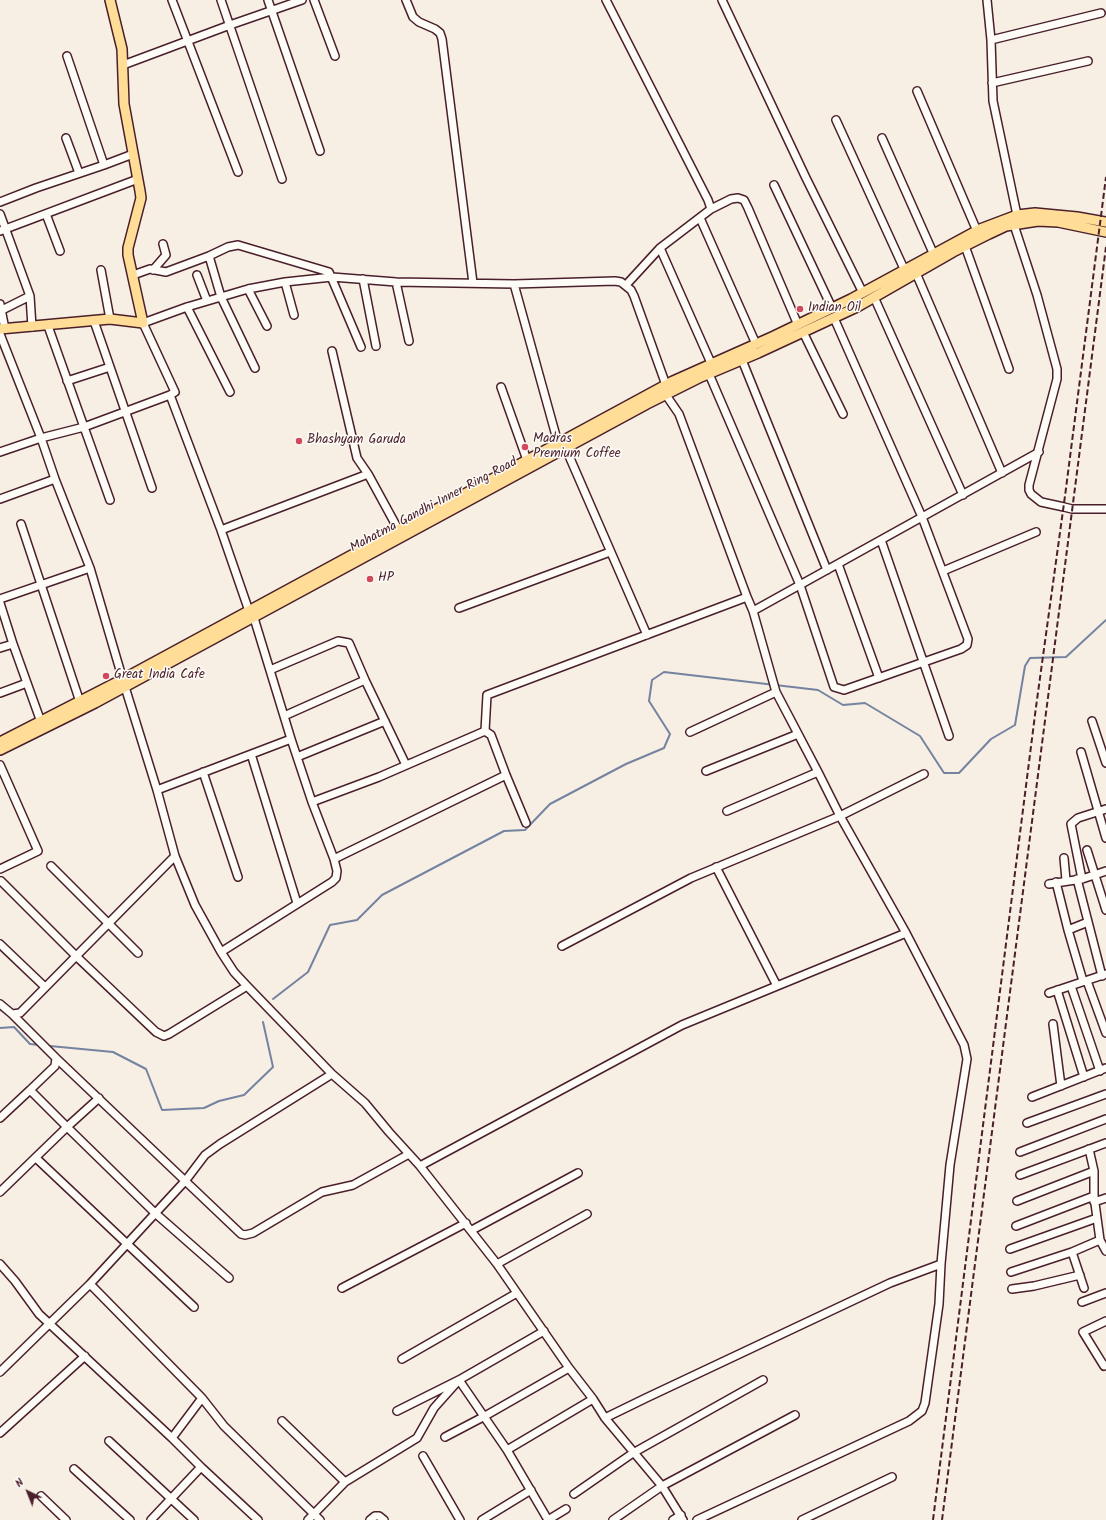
<!DOCTYPE html>
<html>
<head>
<meta charset="utf-8">
<style>
	body { margin:0 }
	#map { position:relative; width:1106px; height:1520px; overflow:hidden; background:#f7efe3; font-family:Kalam,sans-serif }
	canvas { display:block }
	.north { position:absolute; left:8px; top:1472px; width:40px; height:40px; -webkit-text-stroke:3px #fdfcf7; paint-order:stroke; rotate:317deg; font-size:11px; font-weight:700; line-height:16px; text-align:center; color:#4a1f2b }
	.north::after { content:''; display:block; margin:auto; width:14px; height:18px; background:#4a1f2b; clip-path:polygon(50% 0,100% 100%,50% 72%,0 100%) }
</style>
</head>
<body>
<div id="map">
<canvas width="1106" height="1520"></canvas>
<div class="north">N</div>
</div>
<script>
const ctx = document.querySelector('canvas').getContext('2d');
ctx.lineJoin = 'round';
const shape = rows => new Path2D(rows.map(r => 'M' + r).join(''));
function trace(path, color, width, dash) { ctx.strokeStyle = color; ctx.lineWidth = width; ctx.lineCap = dash ? 'butt' : 'round'; ctx.setLineDash(dash || []); ctx.stroke(path); }
function write(font, color, halo, rows, align = 'center') {
  ctx.font = font + ' Kalam,sans-serif'; ctx.lineWidth = 3; ctx.setLineDash([]); ctx.textBaseline = 'middle'; ctx.strokeStyle = halo; ctx.fillStyle = color; for (const [text, x, y, turn = 0] of rows) {
    ctx.save(); ctx.translate(x, y); ctx.rotate((+turn || 0) * Math.PI / 180); ctx.textAlign = isNaN(turn) ? turn : align; if (halo) ctx.strokeText(text, 0, 0); ctx.fillText(text, 0, 0); ctx.restore();
  }
}
trace(shape([
	[273,999,308,972,330,925,357,920,382,895,504,831,525,830,550,804,626,764,664,748,670,734,649,701,652,680,664,672,818,690,843,705,865,703,920,736,944,773,959,773,991,739,1015,725,1025,666,1030,658,1066,657,1106,620],
	[0,1028,14,1027,30,1044,39,1045],
	[50,1046,113,1052,146,1069,162,1110,204,1108,219,1101,244,1095,273,1067,263,1022]
]), '#7583a1', 2);
const minor = shape([
	[172,0,238,172],
	[221,0,282,179],
	[268,0,320,151],
	[314,0,335,56],
	[406,0,413,17,419,22,435,29,440,33,442,39,473,283],
	[606,0,708,200,711,209],
	[722,0,806,178,863,293],
	[987,0,991,40,993,101,1017,215],
	[991,40,1101,13],
	[67,56,104,165],
	[123,65,230,25,302,0],
	[992,83,1088,61],
	[917,91,977,231],
	[836,120,905,271],
	[66,138,79,173],
	[882,138,934,255],
	[774,185,832,308],
	[0,202,36,188,104,165,133,154],
	[0,214,30,296,32,327],
	[46,214,60,251],
	[700,218,756,344],
	[1014,225,1037,295,1057,369,1057,379,1029,485,1029,490,1031,494,1041,502,1064,507,1072,509,1106,509],
	[0,231,138,179],
	[965,246,1009,369],
	[660,248,711,363],
	[209,256,221,297,255,368],
	[101,270,110,319],
	[153,270,166,255,163,244],
	[916,273,1002,473],
	[133,275,150,269,166,272,209,256,228,247,238,245,329,272,361,347],
	[197,275,207,301],
	[363,279,376,346],
	[285,282,294,315],
	[396,282,409,341],
	[514,284,558,443],
	[626,285,660,248,711,209,731,199,738,198,744,200,748,208,798,325],
	[248,289,267,326],
	[874,297,963,495],
	[0,304,5,329],
	[187,307,230,392],
	[2,310,30,296],
	[94,321,152,488],
	[48,326,110,500],
	[803,332,843,414],
	[0,334,41,438,55,479,90,568,125,687,157,790,175,856,195,905,221,952,234,972,247,986,332,1074,365,1103,389,1132,420,1166,497,1264,569,1368,593,1399,605,1418,662,1486,683,1520],
	[332,351,357,458,368,474,398,529],
	[742,360,827,570],
	[709,374,800,585,834,687,844,690,961,649,967,645,968,639,922,517,834,318],
	[67,381,110,367],
	[501,387,527,460],
	[170,395,175,392,143,323,187,307,248,289,285,282,332,277,396,282,514,284,615,281,621,282,631,290,634,296,666,385],
	[666,395,679,414,747,597],
	[566,449,647,635],
	[0,452,41,438,84,427,170,395,221,530,249,611],
	[0,499,55,479],
	[21,524,80,702],
	[221,530,368,474],
	[881,540,949,736],
	[838,564,879,678],
	[943,571,1036,532],
	[0,599,90,568],
	[0,603,13,644,0,648],
	[459,608,610,552],
	[753,611,1039,452],
	[254,618,291,739],
	[13,644,41,722],
	[270,670,338,641,349,643,365,680,284,716],
	[365,680,406,765],
	[0,693,27,683],
	[1092,721,1106,763],
	[690,732,776,692],
	[1081,752,1106,838],
	[251,754,297,903],
	[297,757,385,721],
	[0,765,38,851,0,869],
	[706,771,798,734],
	[203,772,238,877],
	[157,790,291,739,312,802,334,859,337,871,336,878,332,882,221,952],
	[312,802,379,777,485,731,491,735,506,775,526,823],
	[727,811,818,772],
	[1087,850,1106,910],
	[1064,858,1066,880],
	[334,859,506,775],
	[51,866,138,953],
	[716,867,777,986],
	[1077,879,1102,976],
	[1082,879,1071,824,1078,818,1106,809],
	[1,881,76,956,156,1032,164,1036,169,1034,247,986],
	[1056,882,1068,930,1083,981],
	[1049,884,1082,879,1106,871],
	[1068,930,1088,922],
	[0,944,45,987],
	[562,946,691,878,840,816,924,774],
	[1087,981,1106,1033],
	[1071,986,1100,1071],
	[1057,990,1084,1077],
	[1049,993,1106,974],
	[0,1004,12,1014,20,1013,175,856],
	[12,1014,56,1058,55,1066,30,1090,67,1127,99,1098],
	[1053,1024,1061,1086],
	[56,1058,241,1234,245,1235,253,1233,322,1192,353,1185,409,1154],
	[1032,1097,1106,1068],
	[0,1118,30,1090],
	[1027,1123,1106,1094],
	[1089,1149,1094,1171,1094,1196,1100,1240,1106,1251],
	[1020,1152,1106,1119],
	[36,1158,194,1307],
	[420,1166,682,1025,906,933,840,816,818,772,776,692,753,611,747,597,487,695,485,731],
	[1020,1175,1106,1143],
	[0,1192,67,1127,155,1213,229,1278],
	[1017,1201,1094,1171],
	[1094,1202,1106,1198],
	[1016,1226,1094,1196],
	[472,1230,578,1173],
	[1010,1249,1097,1218],
	[1072,1252,1084,1288],
	[0,1264,15,1281,39,1314,172,1438,201,1467],
	[497,1264,587,1214],
	[1011,1272,1072,1252,1100,1240],
	[90,1284,202,1398,172,1438],
	[342,1288,466,1223],
	[1012,1289,1034,1286,1080,1275],
	[1082,1302,1106,1293],
	[1106,1321,1083,1332,1104,1366,1106,1365],
	[402,1359,517,1293],
	[0,1372,90,1284,186,1180,205,1155,220,1144,332,1074],
	[459,1380,507,1450,548,1520],
	[202,1398,224,1426,320,1520],
	[397,1411,459,1380,544,1331],
	[605,1418,646,1398,890,1283,941,1264],
	[282,1421,345,1482],
	[0,1433,85,1356],
	[445,1437,485,1416,569,1368],
	[109,1441,194,1520],
	[507,1450,593,1399],
	[423,1456,460,1520],
	[74,1469,130,1520],
	[574,1494,633,1453,763,1380],
	[41,1496,66,1520],
	[151,1520,201,1467,258,1520],
	[308,1520,345,1482,417,1438,434,1408,459,1380],
	[370,1520,375,1516,379,1516,384,1520],
	[482,1520,531,1490],
	[548,1520,566,1509],
	[613,1520,662,1486,795,1415],
	[673,1520,681,1515],
	[697,1520,909,1421,922,1411,925,1403,939,1304,941,1264,950,1165,967,1059,964,1045,906,933],
	[802,1520,892,1477]
]);
const major = shape([
	[0,329,110,319,143,323,128,255,128,248,141,198,140,191,124,104,122,49,110,0],
	[0,742,123,679,673,381,774,336,851,299,980,229,1017,215,1035,213,1077,217,1106,222],
	[0,750,95,703,647,404,701,377,758,353,857,307,953,252,989,234,1006,226,1038,221,1058,222,1106,232]
]);
trace(minor, '#4a1f2b', 10);
trace(major, '#4a1f2b', 12);
trace(minor, '#fdfcf7', 7);
trace(major, '#ffdd96', 9);
trace(shape([
	[933,1520,1036,707,1065,496,1106,177],
	[942,1520,1106,247]
]), '#4a1f2b', 2, [6, 3]);
for (const [x, y, r, color] of [
	[800,309,4,"#d1495b"],
	[299,441,4,"#d1495b"],
	[525,447,4,"#d1495b"],
	[370,579,4,"#d1495b"],
	[106,676,4,"#d1495b"]
]) { const dot = new Path2D(); dot.arc(x, y, r, 0, 2 * Math.PI); ctx.fillStyle = color; ctx.fill(dot); trace(dot, '#fdfcf7', 1.5); }
write('13px', '#4a1f2b', '#fdfcf7', [
	["Indian Oil",808,309],
	["Madras",533,440],
	["Premium Coffee",533,455],
	["Bhashyam Garuda",307,441],
	["HP",378,579],
	["Great India Cafe",114,676]
], 'left');
write('13px', '#4a1f2b', '#fdfcf7', [
	["Mahatma Gandhi Inner Ring Road",434,506,-28]
]);
</script>
</body>
</html>
